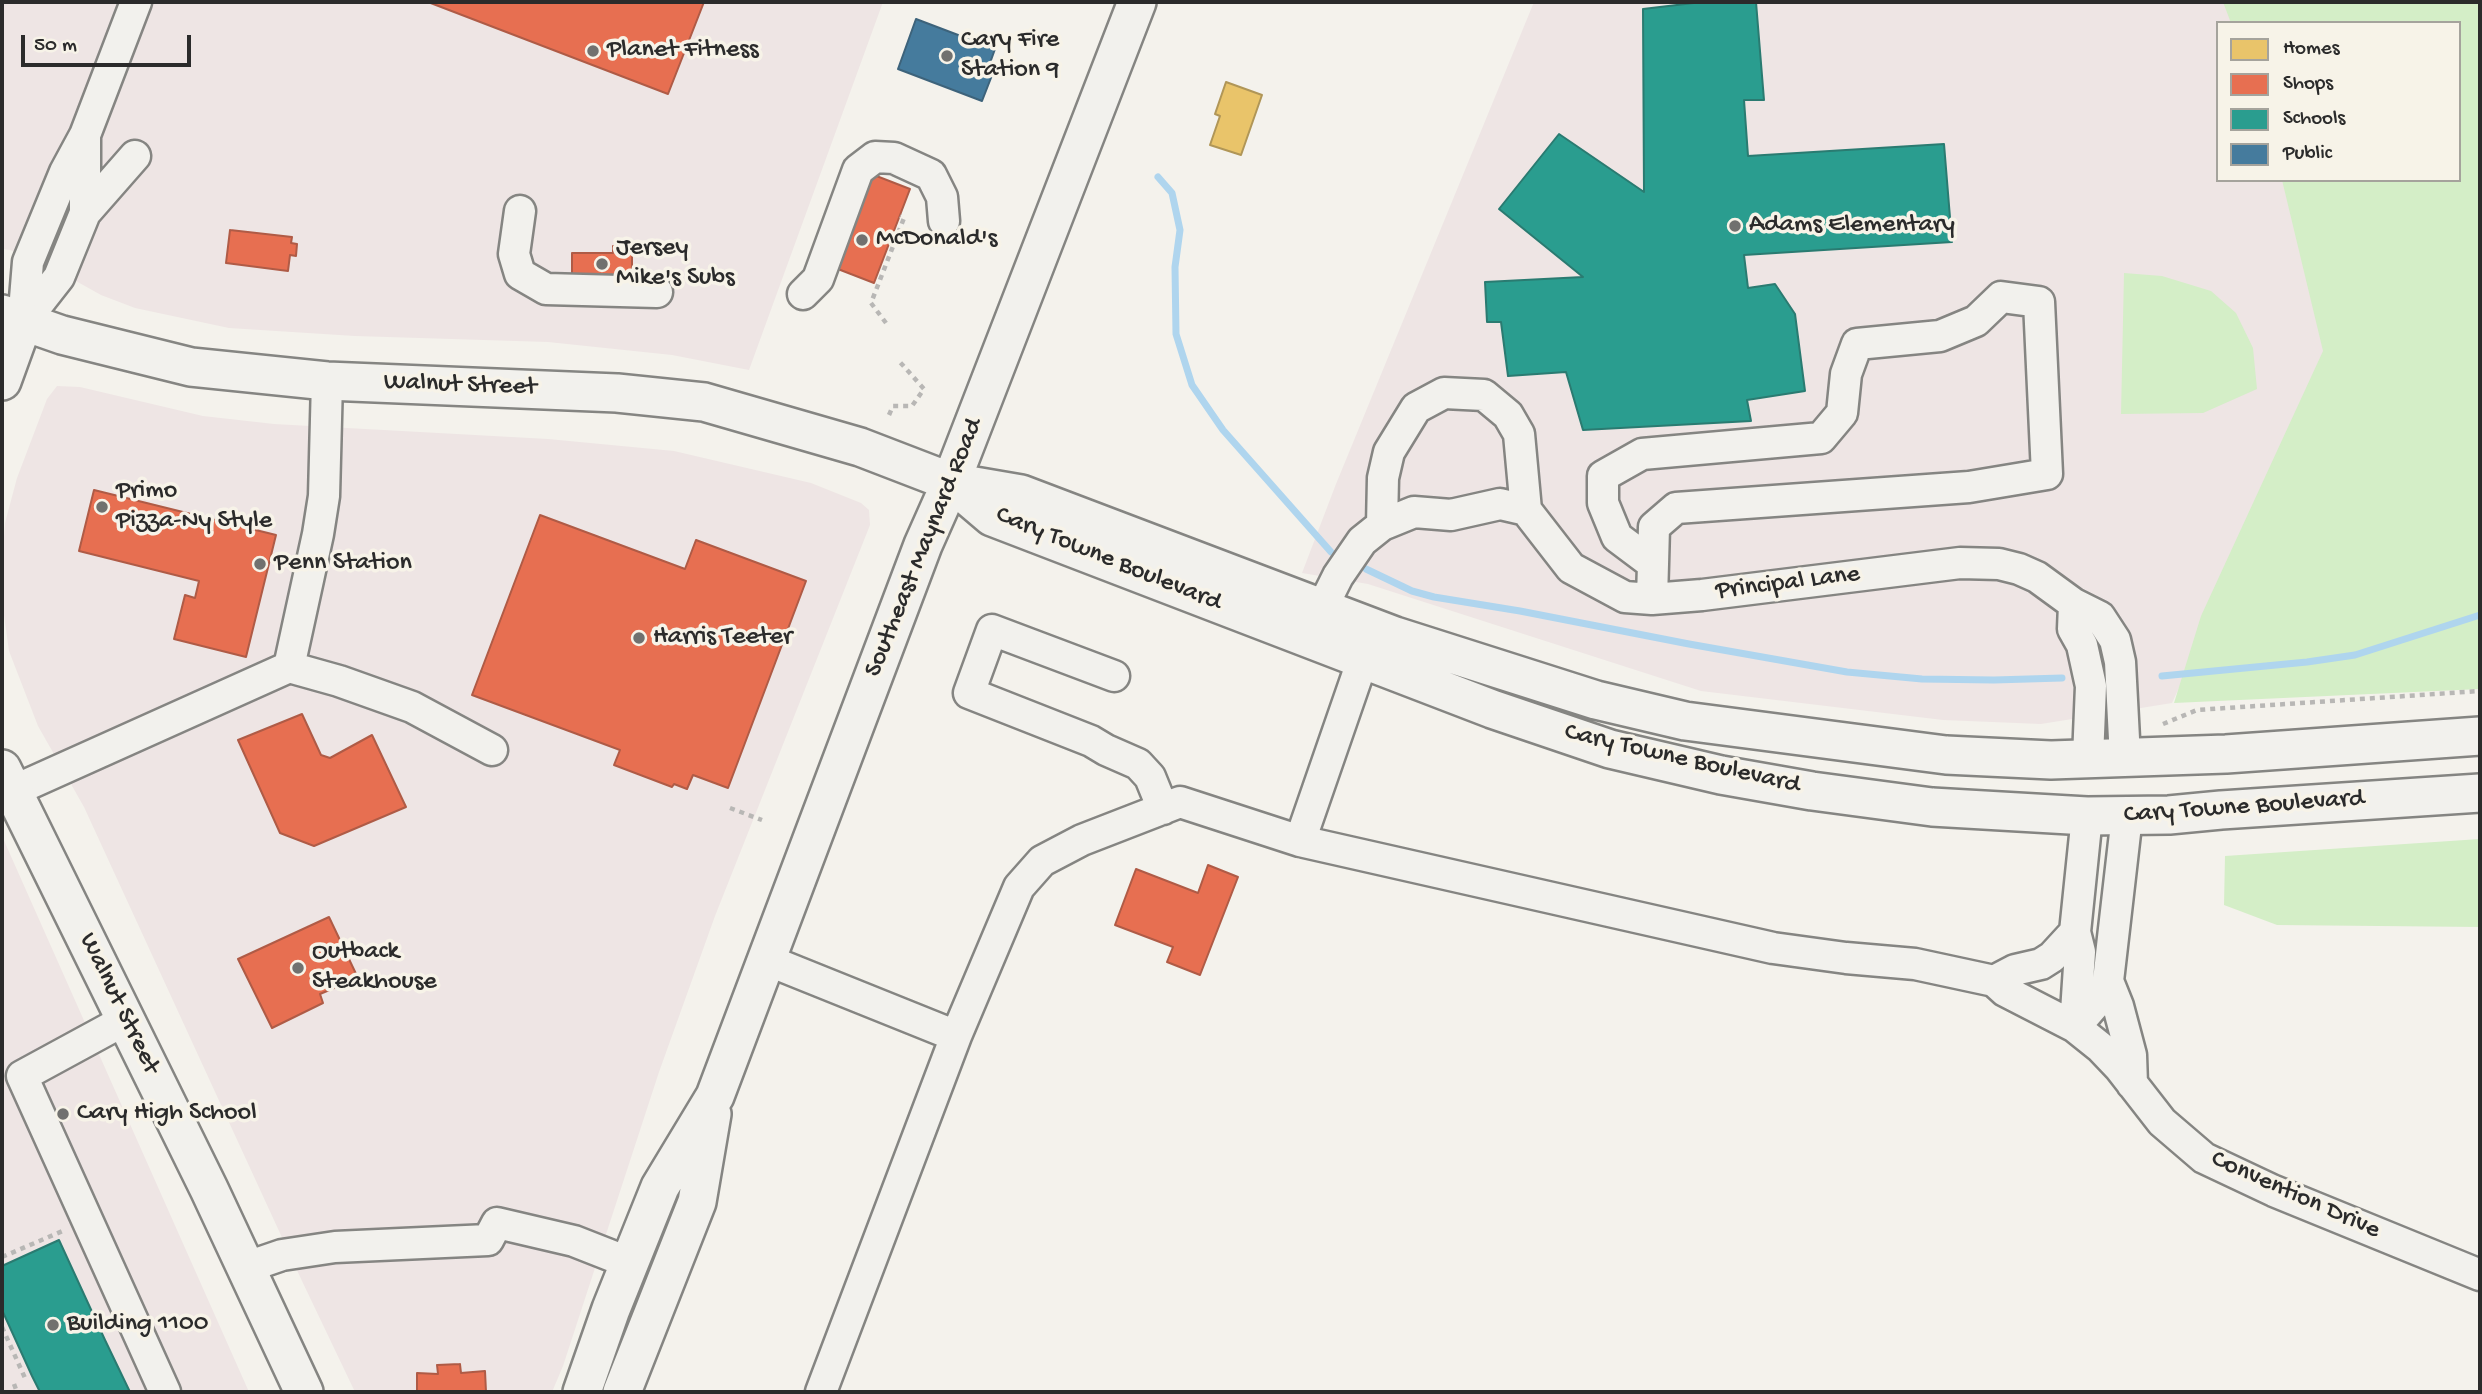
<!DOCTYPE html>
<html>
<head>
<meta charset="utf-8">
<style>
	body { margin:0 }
	#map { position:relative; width:2482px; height:1394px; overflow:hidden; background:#f4f2ec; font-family:"Gochi Hand",sans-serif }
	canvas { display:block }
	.frame { position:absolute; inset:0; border:4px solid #2b2b2b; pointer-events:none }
	.legend { position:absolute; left:2216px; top:21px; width:245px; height:161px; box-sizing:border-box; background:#f7f3e8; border:2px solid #a5a39c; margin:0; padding:9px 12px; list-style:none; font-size:21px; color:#2b2b2b }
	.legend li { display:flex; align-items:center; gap:14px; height:35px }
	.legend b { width:35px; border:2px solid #a5a39c }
	.scale { position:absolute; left:21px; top:35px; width:170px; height:32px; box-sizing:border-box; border:4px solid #2b2b2b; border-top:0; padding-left:9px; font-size:21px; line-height:24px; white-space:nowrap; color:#2b2b2b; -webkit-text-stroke:5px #f7f3e8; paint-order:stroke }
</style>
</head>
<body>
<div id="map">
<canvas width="2482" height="1394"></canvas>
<div class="frame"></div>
<ul class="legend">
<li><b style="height:19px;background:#e9c46a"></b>Homes</li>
<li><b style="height:19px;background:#e76f51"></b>Shops</li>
<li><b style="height:19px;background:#2a9d8f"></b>Schools</li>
<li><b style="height:19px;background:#457b9d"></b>Public</li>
</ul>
<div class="scale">50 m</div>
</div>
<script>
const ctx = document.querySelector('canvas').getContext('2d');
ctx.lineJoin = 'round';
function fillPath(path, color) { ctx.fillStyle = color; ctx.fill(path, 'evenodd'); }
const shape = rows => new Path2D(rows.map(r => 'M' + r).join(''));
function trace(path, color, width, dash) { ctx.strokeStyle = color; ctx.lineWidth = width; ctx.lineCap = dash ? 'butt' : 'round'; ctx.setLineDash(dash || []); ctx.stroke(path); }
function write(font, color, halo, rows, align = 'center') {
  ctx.font = font + ' "Gochi Hand",sans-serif'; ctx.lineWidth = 7; ctx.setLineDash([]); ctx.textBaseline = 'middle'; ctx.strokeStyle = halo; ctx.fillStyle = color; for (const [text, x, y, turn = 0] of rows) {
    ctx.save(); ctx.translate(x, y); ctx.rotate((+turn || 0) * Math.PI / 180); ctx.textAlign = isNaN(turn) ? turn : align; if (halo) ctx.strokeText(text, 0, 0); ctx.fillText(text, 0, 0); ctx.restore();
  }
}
fillPath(shape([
	[2,2,883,2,749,370,672,355,548,342,355,336,229,328,135,308,101,295,58,271,10,250,2,249],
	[1534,2,2424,2,2459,23,2218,23,2218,180,2413,180,2172,703,2041,724,1943,720,1701,691,1368,584,1302,573,1336,484],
	[57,386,80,387,203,416,274,424,548,439,674,451,811,483,861,503,869,510,870,525,715,916,659,1072,563,1366,552,1392,355,1392,302,1281,84,807,38,726,9,651,3,608,2,564,5,523,17,478,47,399],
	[2,836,249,1392,2,1392]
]), '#eee5e4');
fillPath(shape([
	[2223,2,2480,2,2480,689,2174,703,2201,616,2323,351,2282,180,2459,180,2459,23,2231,23],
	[2124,273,2162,276,2211,291,2236,313,2253,348,2257,389,2203,413,2121,414],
	[2480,839,2480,927,2277,925,2224,905,2225,856]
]), '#d4eec7');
const homes = shape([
	[1226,82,1262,95,1241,155,1210,145,1220,116,1215,114,1226,82]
]);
fillPath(homes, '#e9c46a');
trace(homes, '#b09657', 2);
const shops = shape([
	[428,2,704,2,668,94,428,2],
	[861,170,910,189,874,283,825,264,861,170],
	[230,230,292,237,291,243,297,244,296,256,290,255,288,271,226,263,230,230],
	[613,246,623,246,623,251,632,251,632,275,622,275,622,282,572,281,572,253,613,253,613,246],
	[94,490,276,535,246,657,174,639,185,595,195,598,199,581,79,551,94,490],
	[540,515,685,569,696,540,806,581,728,788,693,775,687,789,674,784,672,787,614,765,620,750,472,695,540,515],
	[302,714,321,755,330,758,372,735,406,807,314,846,280,833,238,740,302,714],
	[1208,865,1238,877,1200,975,1167,962,1173,947,1115,925,1136,869,1198,893,1208,865],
	[329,917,358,978,320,994,323,1003,272,1028,238,959,329,917],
	[460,1364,461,1373,485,1371,486,1392,417,1392,417,1373,438,1374,437,1365,460,1364]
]);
fillPath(shops, '#e76f51');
trace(shops, '#af5b46', 2);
const schools = shape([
	[1702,2,1756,2,1764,100,1744,100,1748,156,1944,144,1952,242,1744,255,1748,288,1775,284,1795,314,1805,391,1747,400,1751,421,1583,430,1566,372,1508,376,1501,322,1487,322,1485,282,1583,277,1499,209,1559,134,1644,192,1643,9,1702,2],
	[59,1240,105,1340,130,1392,40,1392,32,1376,2,1310,2,1266,59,1240]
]);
fillPath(schools, '#2a9d8f');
trace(schools, '#2a7b71', 2);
const public = shape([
	[916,19,995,49,990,63,996,65,982,101,898,69,916,19]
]);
fillPath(public, '#457b9d');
trace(public, '#3d637b', 2);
trace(shape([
	[1158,177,1172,193,1180,230,1175,267,1176,334,1192,385,1223,430,1331,552],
	[1366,569,1412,591,1434,597,1520,611,1689,644,1847,672,1922,679,1994,680,2062,678],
	[2162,676,2307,662,2355,655,2480,615]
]), '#afd5ee', 7);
const minor = shape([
	[520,211,514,254,520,274,546,289,657,292],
	[85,213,135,156],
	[803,294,818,279,858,170,875,157,894,158,931,175,942,197,944,221],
	[23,323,28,262,65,172,85,135,136,2],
	[23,323,59,277,85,213,85,138],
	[1526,510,1571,568,1625,597,1652,599,1702,595,1960,563,1999,564,2019,569,2037,577,2074,604,2100,617,2115,640,2120,662,2125,758],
	[1382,525,1383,478,1389,452,1416,408,1444,393,1484,395,1508,415,1519,434,1526,510],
	[1652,599,1653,564,1654,527,1676,508,1969,487,2047,474,2039,302,2001,297,1976,321,1940,336,1857,344,1846,374,1842,413,1821,438,1642,454,1603,476,1603,503,1617,537,1653,564],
	[2074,604,2073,629,2082,645,2091,686,2088,758],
	[1322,608,1338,576,1362,541,1382,525,1414,512,1451,515,1500,504,1526,510],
	[289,667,339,681,412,707,492,750],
	[1114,676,992,630,969,693,1091,741,1106,750,1138,764,1150,777,1163,809],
	[13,791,289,667,318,534,324,496,327,381],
	[1300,841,1363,659],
	[767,960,956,1036],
	[1994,981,2015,970,2041,964,2052,957,2075,932],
	[2108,981,2118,1006,2131,1055,2132,1084],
	[125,1020,22,1076,165,1392],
	[2075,1027,2101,997,2108,981,2127,816],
	[2075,1027,2080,952,2075,932,2087,816],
	[247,1267,282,1255,335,1247,488,1240,497,1223,574,1241,630,1263],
	[821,1392,956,1036,1019,887,1042,861,1082,840,1180,802,1300,841,1773,948,1846,958,1915,964,1994,981,2005,991,2075,1027,2100,1047,2120,1068,2162,1122,2204,1158,2274,1191,2480,1275]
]);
const major = shape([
	[2,314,62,335,191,367,327,381,617,393,704,402,860,447,951,482,1021,494,1395,636,1596,700,1685,721,1946,755,2051,760,2226,754,2480,736],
	[2,381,23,323],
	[952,483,992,517,1492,709,1610,749,1721,775,1812,791,1932,807,2087,816,2169,815,2221,810,2480,793],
	[2,769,209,1189,304,1392],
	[582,1392,611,1309,660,1187,715,1096,923,545,951,482,1137,2],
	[622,1392,697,1202,712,1114]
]);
trace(minor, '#858582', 35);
trace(major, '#858582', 42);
trace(shape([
	[886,323,871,303,904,218,900,216],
	[889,415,893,406,912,406,924,389,899,361],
	[2163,724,2197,710,2480,691],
	[730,808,762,820],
	[2,1257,65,1230],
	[2,1327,25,1378],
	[14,1384,17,1392]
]), '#b8b7b5', 4.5, [5, 5]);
trace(minor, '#f2f1ed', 30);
trace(major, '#f2f1ed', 37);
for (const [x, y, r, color] of [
	[593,51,7,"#71716f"],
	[947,56,7,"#71716f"],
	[1735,226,7,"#71716f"],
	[862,240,7,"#71716f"],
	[602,264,7,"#71716f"],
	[102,507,7,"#71716f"],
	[260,564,7,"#71716f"],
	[639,638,7,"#71716f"],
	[298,968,7,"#71716f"],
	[63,1114,7,"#71716f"],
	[53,1325,7,"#71716f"]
]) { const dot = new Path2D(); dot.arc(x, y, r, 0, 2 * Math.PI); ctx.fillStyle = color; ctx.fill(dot); trace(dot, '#f7f3e8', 2.5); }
write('26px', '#2b2b2b', '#f7f3e8', [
	["Cary Fire",961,41],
	["Station 9",961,71],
	["Planet Fitness",607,51],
	["Adams Elementary",1749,226],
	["McDonald's",876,240],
	["Jersey",616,249],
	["Mike's Subs",616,279],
	["Primo",116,492],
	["Pizza-Ny Style",116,522],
	["Penn Station",274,564],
	["Harris Teeter",653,638],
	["Outback",312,953],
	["Steakhouse",312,983],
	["Cary High School",77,1114],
	["Building 1100",67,1325]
], 'left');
write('26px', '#2b2b2b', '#f7f3e8', [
	["Walnut Street",460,386,2],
	["Southeast Maynard Road",925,548,-68],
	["Cary Towne Boulevard",1108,560,22],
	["Principal Lane",1788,584,-7],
	["Cary Towne Boulevard",1682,760,13],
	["Cary Towne Boulevard",2244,808,-4],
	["Walnut Street",118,1004,64],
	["Convention Drive",2295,1196,24]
]);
</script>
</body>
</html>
